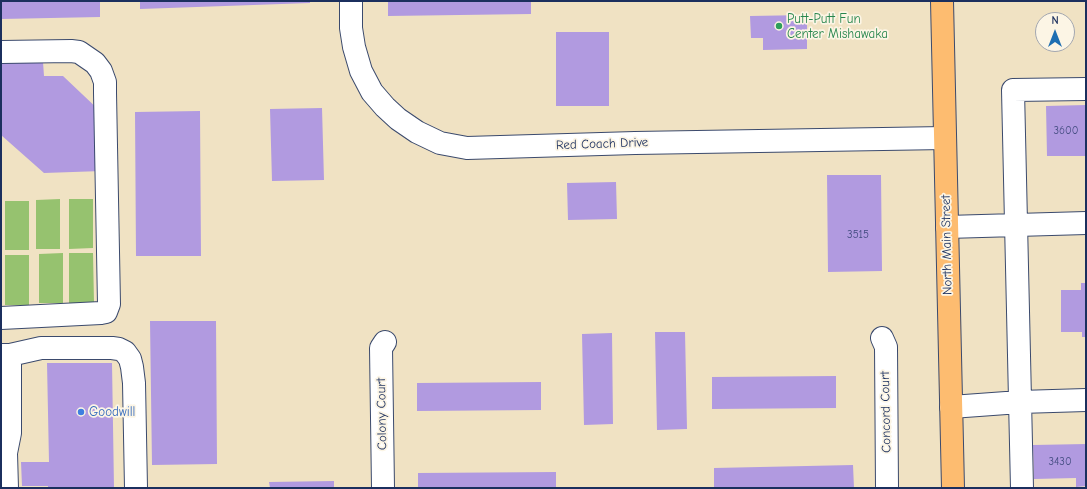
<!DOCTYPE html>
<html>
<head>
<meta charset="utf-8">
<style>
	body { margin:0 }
	#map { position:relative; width:1087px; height:489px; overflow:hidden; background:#f0e2c3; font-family:"Comic Neue",sans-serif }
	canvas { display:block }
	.frame { position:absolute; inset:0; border:2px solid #1b2f5e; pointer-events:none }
	.north { position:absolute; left:1035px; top:12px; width:40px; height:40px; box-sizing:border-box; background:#fcf5e5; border:1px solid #a2a6af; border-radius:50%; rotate:0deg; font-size:11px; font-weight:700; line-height:16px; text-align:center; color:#1b2f5e }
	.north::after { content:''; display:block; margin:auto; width:14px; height:18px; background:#1f6fb2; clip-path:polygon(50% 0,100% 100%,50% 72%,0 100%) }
</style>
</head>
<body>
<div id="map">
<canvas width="1087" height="489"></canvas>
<div class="frame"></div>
<div class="north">N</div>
</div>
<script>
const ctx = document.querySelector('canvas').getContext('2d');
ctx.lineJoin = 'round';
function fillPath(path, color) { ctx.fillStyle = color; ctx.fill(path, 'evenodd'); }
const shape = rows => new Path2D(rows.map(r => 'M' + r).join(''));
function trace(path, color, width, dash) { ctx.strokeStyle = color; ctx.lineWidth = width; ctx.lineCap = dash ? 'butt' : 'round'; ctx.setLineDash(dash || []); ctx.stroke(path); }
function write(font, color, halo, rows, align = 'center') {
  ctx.font = font + ' "Comic Neue",sans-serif'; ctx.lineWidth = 3.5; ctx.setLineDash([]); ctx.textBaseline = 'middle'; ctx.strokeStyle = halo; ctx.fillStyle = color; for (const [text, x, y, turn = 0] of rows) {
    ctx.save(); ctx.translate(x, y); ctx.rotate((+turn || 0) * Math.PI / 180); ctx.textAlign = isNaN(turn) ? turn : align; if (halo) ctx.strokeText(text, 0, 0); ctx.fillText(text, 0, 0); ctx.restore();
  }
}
fillPath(shape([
	[60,199,60,249,36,249,36,200],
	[69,199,93,199,93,248,69,249],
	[5,201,29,201,29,250,5,250],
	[63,253,63,303,39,303,39,254],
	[69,253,93,253,94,303,69,303],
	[5,255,29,255,29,305,5,305]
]), '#96c26f');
fillPath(shape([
	[1,1,100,1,100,17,1,19],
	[140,1,310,1,310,3,140,9],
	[388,1,531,1,531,14,388,16],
	[807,15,807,49,763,50,763,38,751,38,750,16],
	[556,32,609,32,609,106,556,106],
	[43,62,44,76,63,76,101,112,102,171,44,173,1,135,1,63],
	[1086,105,1086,156,1047,156,1046,106],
	[322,108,324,180,272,181,270,109],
	[200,111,201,256,136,256,135,112],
	[827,175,881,175,882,271,828,272],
	[616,182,617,219,568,220,567,183],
	[1081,283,1086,283,1086,337,1082,337,1082,332,1061,332,1061,290,1081,290],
	[150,321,216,321,217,464,152,465],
	[655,332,685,332,687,429,657,430],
	[612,333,613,424,584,425,582,334],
	[47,363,112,363,114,488,48,488,48,486,22,486,21,462,49,462],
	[836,376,836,408,712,409,712,377],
	[541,382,541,410,417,411,417,383],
	[1086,444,1086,486,1076,487,1076,478,1034,479,1033,445],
	[853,465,854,488,714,488,714,468],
	[556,472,556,488,418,488,418,473],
	[334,481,334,488,270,488,269,482]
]), '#b19ae0');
const minor = shape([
	[351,1,351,28,354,47,361,71,372,92,385,107,398,119,417,132,440,143,467,148,635,143,945,138],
	[1,52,71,51,79,52,95,63,101,71,105,82,105,93,109,304,106,312,101,313,1,318],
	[947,227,1086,223],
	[882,338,886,347,887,488],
	[1,355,10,355,41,348,112,348,119,349,125,352,130,359,132,367,134,383,136,488],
	[951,407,1020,402,1086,400],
	[7,488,6,453,10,433,10,355],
	[383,488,381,348,385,342],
	[1022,488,1013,90,1086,89]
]);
const major = shape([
	[942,1,953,488]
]);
trace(minor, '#3b4a6d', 24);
trace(major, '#3b4a6d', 24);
trace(minor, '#fff', 22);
trace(major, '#fdbc70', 22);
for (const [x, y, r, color] of [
	[779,26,4,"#2e9e5b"],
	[81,412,4,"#3f7fe0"]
]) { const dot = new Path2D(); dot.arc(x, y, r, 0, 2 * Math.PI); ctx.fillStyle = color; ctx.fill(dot); trace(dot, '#fcf5e5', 1.5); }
write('11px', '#404a7e', null, [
	["3600",1066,131],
	["3515",858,235],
	["3430",1060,462]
]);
write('13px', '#27864d', '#fcf5e5', [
	["Putt-Putt Fun",787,19],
	["Center Mishawaka",787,34]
], 'left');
write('13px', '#1b2f5e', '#fcf5e5', [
	["Red Coach Drive",602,144,-2],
	["North Main Street",947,245,-91],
	["Concord Court",886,412,-91],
	["Colony Court",382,414,-91]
]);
write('13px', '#366cbe', '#fcf5e5', [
	["Goodwill",89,412]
], 'left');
</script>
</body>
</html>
